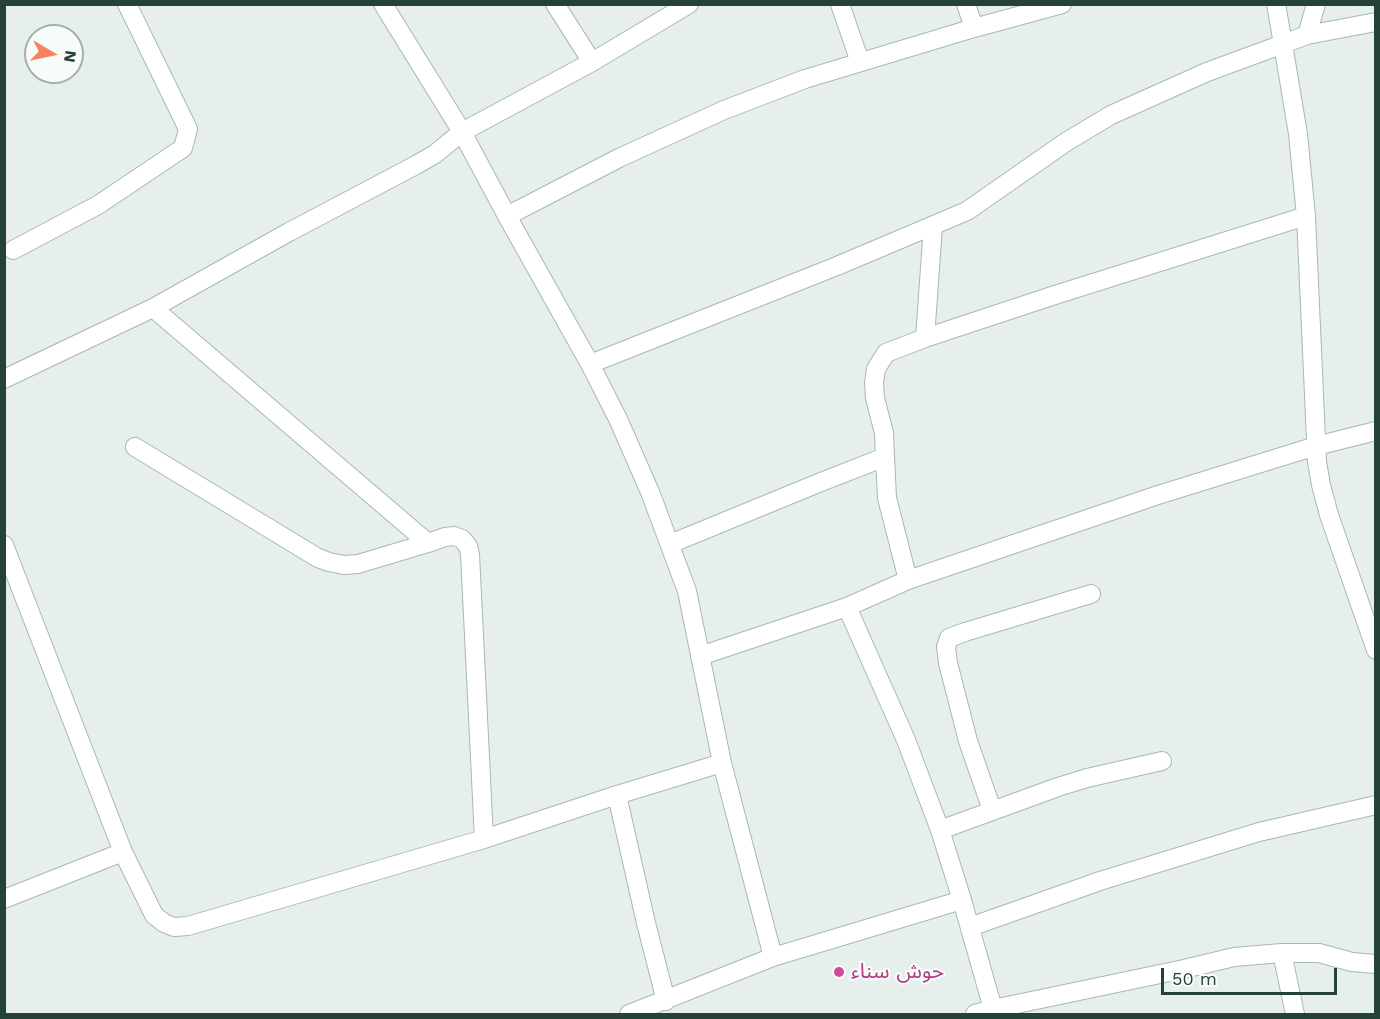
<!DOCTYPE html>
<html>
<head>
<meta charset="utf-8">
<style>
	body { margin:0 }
	#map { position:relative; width:1380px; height:1019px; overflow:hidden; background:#e6efeb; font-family:"Work Sans",sans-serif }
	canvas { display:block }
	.frame { position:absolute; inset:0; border:6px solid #24423a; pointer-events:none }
	.north { position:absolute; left:24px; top:24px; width:60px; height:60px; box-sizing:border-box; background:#f7fbf9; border:2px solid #a3b1ad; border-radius:50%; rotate:99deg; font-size:16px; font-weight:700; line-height:24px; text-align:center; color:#24423a }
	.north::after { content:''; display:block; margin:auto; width:21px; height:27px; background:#f4845f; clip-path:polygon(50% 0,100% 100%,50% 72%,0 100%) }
	.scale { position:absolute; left:1161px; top:968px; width:176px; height:27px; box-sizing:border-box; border:3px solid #24423a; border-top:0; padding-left:8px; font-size:18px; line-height:21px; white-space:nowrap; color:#24423a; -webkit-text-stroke:4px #f7fbf9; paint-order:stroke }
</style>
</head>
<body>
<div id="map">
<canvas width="1380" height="1019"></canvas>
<div class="frame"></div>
<div class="north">N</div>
<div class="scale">50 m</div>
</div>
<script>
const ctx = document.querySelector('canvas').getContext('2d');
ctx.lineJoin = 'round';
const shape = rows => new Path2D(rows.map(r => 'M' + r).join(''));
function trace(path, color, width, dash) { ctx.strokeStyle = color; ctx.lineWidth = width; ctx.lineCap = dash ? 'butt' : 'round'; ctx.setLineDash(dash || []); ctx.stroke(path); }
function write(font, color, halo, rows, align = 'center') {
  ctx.font = font + ' "Work Sans","Noto Sans Arabic",sans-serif'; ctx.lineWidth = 4.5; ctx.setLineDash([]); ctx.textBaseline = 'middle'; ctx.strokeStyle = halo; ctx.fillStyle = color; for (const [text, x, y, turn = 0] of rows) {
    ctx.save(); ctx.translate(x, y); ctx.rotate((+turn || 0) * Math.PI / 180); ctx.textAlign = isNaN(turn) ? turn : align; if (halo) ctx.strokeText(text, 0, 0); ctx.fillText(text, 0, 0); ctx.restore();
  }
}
const minor = shape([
	[383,4,462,132,507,216,590,364,618,419,650,492,687,591,722,763,773,957],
	[555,4,592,62],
	[840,4,860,62],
	[966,4,974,28],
	[1276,4,1283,44,1307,35,1376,22],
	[1307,35,1316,4],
	[507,216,619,158,724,110,805,79,974,28,1062,4],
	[13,250,98,205,183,148,188,129,127,4],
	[153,308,428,543,445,537,454,536,462,539,468,546,470,554,484,839],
	[925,338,933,226],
	[590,364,837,266,967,211,1066,142,1111,115,1207,72,1283,44,1298,134,1306,216,1317,462,1321,485,1329,515,1376,650],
	[4,379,153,308,289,232,416,165,435,154,462,132,592,62,689,4],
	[135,447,318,558,329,562,344,565,358,564,428,543],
	[885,457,887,498,908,580],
	[670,544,821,482,885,457,884,433,875,398,874,383,876,369,886,353,925,338,1055,295,1306,216],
	[4,545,123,852,154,915,164,923,174,927,188,926,484,839,617,795,722,763],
	[847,607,906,740,940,830,962,900,993,1009],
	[700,656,847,607,908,580,1158,495,1316,446,1376,431],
	[617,795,646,923,666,1001],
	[992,810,968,741,948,663,946,647,949,638,965,632,1091,594],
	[940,830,1058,787,1087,778,1162,761],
	[4,899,123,852],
	[970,927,1100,881,1259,832,1376,805],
	[1282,953,1295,1014],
	[629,1014,773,957,962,900],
	[975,1014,993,1009,1184,969,1234,957,1282,953,1319,953,1352,962,1376,964]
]);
trace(minor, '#a8b8b2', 20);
trace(minor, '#fff', 18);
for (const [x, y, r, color] of [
	[839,972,6,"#d1479c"]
]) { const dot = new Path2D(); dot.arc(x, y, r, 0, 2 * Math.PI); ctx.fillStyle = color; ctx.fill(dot); trace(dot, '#f7fbf9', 2); }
write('21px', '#b23c85', '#f7fbf9', [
	["حوش سناء",851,972]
], 'left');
</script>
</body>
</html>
